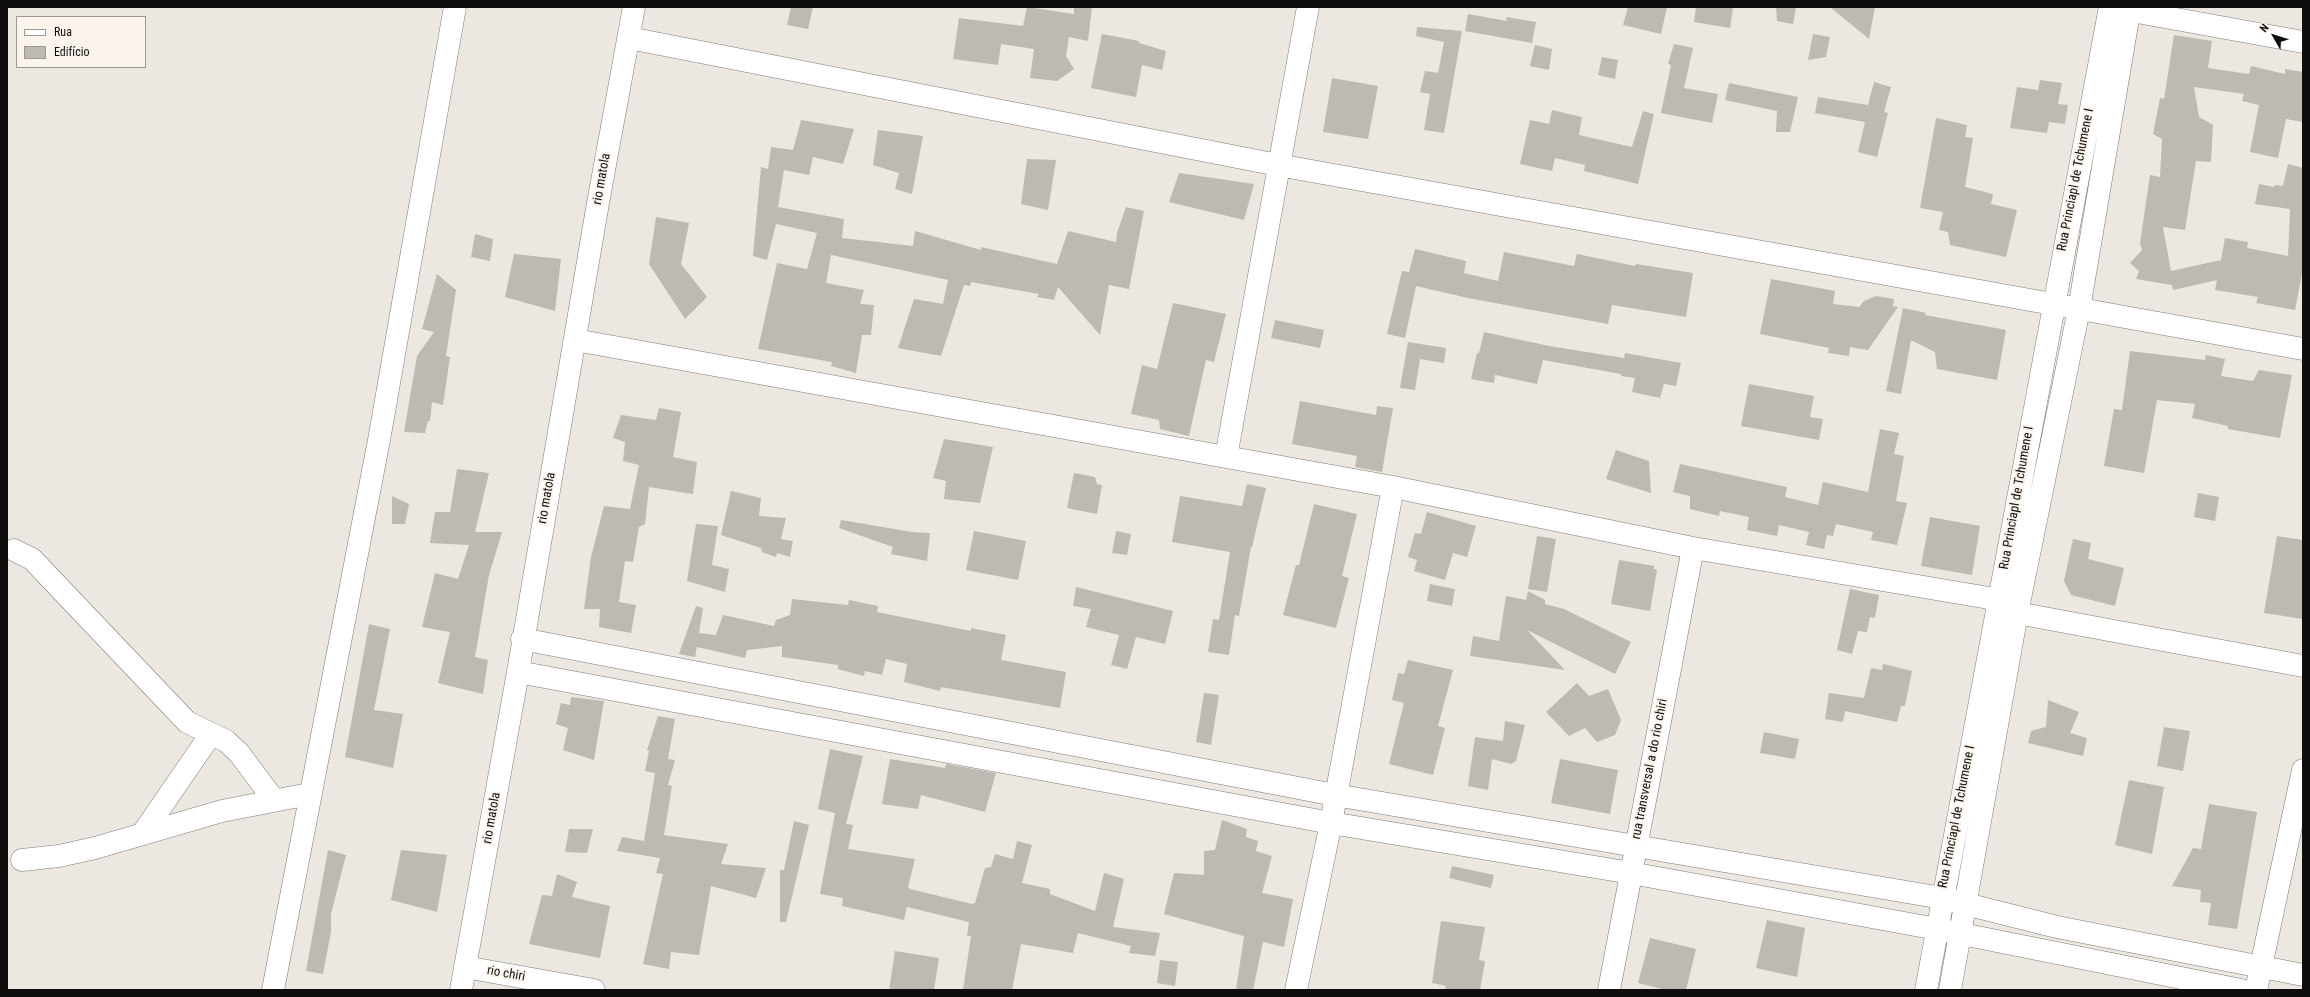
<!DOCTYPE html>
<html>
<head>
<meta charset="utf-8">
<style>
	body { margin:0 }
	#map { position:relative; width:2310px; height:997px; overflow:hidden; background:#ece7e0; font-family:"Roboto Condensed",sans-serif }
	canvas { display:block }
	.frame { position:absolute; inset:0; border:8px solid #100e0c; pointer-events:none }
	.legend { position:absolute; left:16px; top:16px; width:130px; height:52px; box-sizing:border-box; background:#faf4ed; border:1px solid #9c9893; margin:0; padding:5px 7px; list-style:none; font-size:12px; color:#100e0c }
	.legend li { display:flex; align-items:center; gap:8px; height:20px }
	.legend b { width:20px; border:1px solid #9c9893 }
	.north { position:absolute; left:2254px; top:16px; width:40px; height:40px; -webkit-text-stroke:3px #faf4ed; paint-order:stroke; rotate:309deg; font-size:11px; font-weight:700; line-height:16px; text-align:center; color:#100e0c }
	.north::after { content:''; display:block; margin:auto; width:14px; height:18px; background:#100e0c; clip-path:polygon(50% 0,100% 100%,50% 72%,0 100%) }
</style>
</head>
<body>
<div id="map">
<canvas width="2310" height="997"></canvas>
<div class="frame"></div>
<ul class="legend">
<li><b style="height:5px;background:#fff"></b>Rua</li>
<li><b style="height:11px;background:#bfb9b3"></b>Edifício</li>
</ul>
<div class="north">N</div>
</div>
<script>
const ctx = document.querySelector('canvas').getContext('2d');
ctx.lineJoin = 'round';
function fillPath(path, color) { ctx.fillStyle = color; ctx.fill(path, 'evenodd'); }
const shape = rows => new Path2D(rows.map(r => 'M' + r).join(''));
function trace(path, color, width, dash) { ctx.strokeStyle = color; ctx.lineWidth = width; ctx.lineCap = dash ? 'butt' : 'round'; ctx.setLineDash(dash || []); ctx.stroke(path); }
function write(font, color, halo, rows, align = 'center') {
  ctx.font = font + ' "Roboto Condensed",sans-serif'; ctx.lineWidth = 4; ctx.setLineDash([]); ctx.textBaseline = 'middle'; ctx.strokeStyle = halo; ctx.fillStyle = color; for (const [text, x, y, turn = 0] of rows) {
    ctx.save(); ctx.translate(x, y); ctx.rotate((+turn || 0) * Math.PI / 180); ctx.textAlign = isNaN(turn) ? turn : align; if (halo) ctx.strokeText(text, 0, 0); ctx.fillText(text, 0, 0); ctx.restore();
  }
}
fillPath(shape([
	[791,7,813,7,808,29,787,25],
	[1027,7,1074,14,1074,7,1092,7,1088,41,1069,37,1066,56,1074,69,1057,81,1030,78,1034,49,1001,44,998,65,953,59,959,18,1023,26],
	[1628,7,1667,7,1661,34,1623,25],
	[1696,7,1733,7,1730,28,1694,22],
	[1776,7,1796,7,1793,24,1777,21],
	[1830,7,1875,7,1869,39],
	[1468,14,1507,21,1506,17,1536,22,1532,43,1465,31],
	[1417,27,1462,31,1444,133,1424,130,1430,94,1420,92,1425,71,1438,73,1444,42,1416,36],
	[1102,34,1139,41,1139,43,1166,51,1162,70,1142,65,1136,97,1091,88],
	[1813,34,1830,37,1826,57,1808,60],
	[2174,35,2212,41,2208,68,2249,74,2251,66,2285,74,2285,69,2303,72,2303,122,2286,119,2278,158,2250,152,2259,105,2242,101,2244,94,2194,87,2199,117,2213,125,2211,162,2196,161,2185,230,2163,227,2171,271,2221,260,2225,238,2248,242,2247,248,2288,256,2290,209,2255,204,2259,184,2274,187,2275,185,2283,186,2288,164,2303,168,2303,269,2295,310,2256,303,2258,297,2215,290,2217,280,2173,290,2172,285,2136,279,2139,271,2130,263,2142,250,2140,243,2150,175,2160,177,2162,139,2153,134,2160,98,2164,99],
	[1674,44,1693,48,1684,88,1718,94,1712,123,1661,113,1671,65,1668,64],
	[1535,45,1552,49,1549,70,1530,66],
	[1602,57,1618,60,1615,79,1598,75],
	[1332,78,1378,86,1368,139,1323,132],
	[2040,80,2062,83,2058,104,2068,105,2065,124,2049,122,2047,133,2010,128,2017,87,2038,90],
	[1874,82,1891,87,1884,112,1888,113,1877,157,1858,152,1865,122,1815,113,1818,97,1868,105],
	[1729,83,1798,97,1790,132,1776,132,1777,111,1725,100],
	[1552,110,1582,117,1579,135,1632,147,1643,111,1654,114,1638,184,1584,171,1585,165,1555,158,1552,171,1520,164,1530,120,1549,124],
	[1936,118,1967,125,1965,137,1973,138,1965,187,1993,194,1991,204,2017,210,2006,257,1950,245,1948,232,1939,230,1943,212,1920,208],
	[801,120,854,129,843,164,813,157,809,175,784,170,778,207,844,219,842,238,913,246,915,231,981,250,981,247,1057,264,1068,231,1116,242,1117,233,1126,207,1144,211,1129,289,1109,285,1100,335,1058,287,1054,300,1037,297,1039,294,971,282,970,286,964,285,941,356,898,348,914,299,943,304,948,280,831,255,826,283,864,290,860,304,874,305,871,335,862,335,856,373,831,366,832,362,758,349,777,263,807,269,817,233,776,224,767,260,753,256,761,167,768,169,771,147,793,150],
	[878,130,923,136,912,194,895,189,899,173,873,165],
	[1027,159,1056,160,1048,210,1021,204],
	[1179,173,1254,184,1244,220,1169,202],
	[656,217,689,223,681,264,707,297,685,319,649,264],
	[475,234,493,239,490,261,471,257],
	[1415,249,1466,261,1464,273,1498,281,1504,252,1574,266,1577,254,1635,266,1636,264,1693,273,1686,317,1612,305,1608,324,1468,298,1416,286,1405,338,1387,334,1402,271,1409,272],
	[514,254,561,259,555,311,505,297],
	[437,274,456,290,446,356,450,357,443,405,432,402,430,421,428,421,425,433,404,432,417,356,434,332,422,329],
	[1771,279,1835,291,1833,304,1859,307,1864,301,1876,296,1894,299,1893,306,1898,307,1868,350,1850,347,1849,356,1828,353,1829,348,1760,334],
	[1173,303,1226,314,1214,362,1206,360,1189,436,1160,429,1159,420,1131,414,1142,365,1157,369],
	[1903,308,1926,313,1925,315,2006,330,1997,380,1937,369,1935,352,1911,340,1901,394,1886,391],
	[1275,320,1324,330,1320,348,1271,338],
	[1484,332,1549,346,1624,358,1625,353,1681,363,1676,386,1664,384,1660,398,1632,392,1635,378,1621,376,1621,374,1543,360,1537,384,1495,375,1494,383,1471,379,1477,353,1479,353],
	[1408,342,1446,348,1444,363,1420,359,1415,390,1400,388],
	[2130,351,2205,360,2206,355,2225,359,2221,376,2253,381,2259,370,2292,375,2280,438,2228,429,2228,426,2192,418,2195,404,2157,400,2144,473,2104,466,2114,409,2122,410],
	[1749,384,1814,396,1810,417,1823,419,1819,440,1741,426],
	[1300,401,1376,415,1377,406,1393,408,1382,472,1355,467,1357,456,1292,444],
	[659,408,681,412,673,457,697,462,693,494,649,487,645,524,639,527,633,562,625,561,619,602,636,605,631,633,599,627,600,609,584,609,591,557,604,506,630,509,639,465,623,461,625,442,613,438,621,415,656,420],
	[1880,429,1899,433,1894,454,1904,456,1896,501,1907,503,1897,545,1871,540,1873,532,1836,524,1833,536,1827,535,1824,549,1806,545,1809,532,1779,525,1777,536,1747,530,1749,517,1720,511,1719,516,1690,509,1690,496,1673,492,1680,464,1787,487,1785,497,1818,505,1823,482,1868,492],
	[944,439,993,447,980,503,944,499,946,481,933,478],
	[1616,450,1649,461,1651,493,1606,479],
	[457,469,489,473,475,532,502,532,489,575,475,657,488,660,483,694,438,683,450,632,422,627,435,573,458,579,469,545,430,543,435,512,450,512],
	[1074,473,1095,477,1097,484,1102,485,1097,514,1067,508],
	[1247,484,1266,488,1252,547,1251,547,1239,616,1235,615,1229,655,1208,652,1213,619,1219,620,1230,552,1172,542,1180,496,1242,506],
	[731,491,761,498,759,516,786,518,781,539,793,541,790,557,777,553,776,557,762,552,761,548,721,535],
	[2198,493,2219,497,2215,521,2194,517],
	[392,496,409,504,405,524,392,524],
	[1314,504,1357,514,1342,576,1349,578,1336,628,1283,615,1296,565,1299,565],
	[1427,512,1476,526,1467,557,1453,553,1445,580,1414,571,1417,560,1408,557,1415,533,1421,534],
	[1930,517,1980,526,1972,575,1921,566],
	[841,520,912,532,930,533,927,561,891,554,893,547,839,528],
	[696,524,718,526,712,565,729,569,725,592,687,581],
	[974,531,1026,541,1018,580,966,570],
	[1116,531,1131,534,1127,555,1112,553],
	[1537,536,1556,539,1547,592,1528,589],
	[2277,536,2303,540,2303,619,2264,613],
	[2073,539,2091,543,2088,559,2124,568,2115,606,2071,595,2064,581],
	[1619,560,1654,566,1654,569,1657,570,1650,611,1611,604],
	[1430,584,1455,589,1452,606,1427,601],
	[1076,587,1173,611,1165,644,1136,637,1127,669,1111,665,1119,635,1086,627,1091,609,1073,606],
	[1850,589,1879,595,1875,618,1870,617,1867,632,1858,631,1852,654,1837,650],
	[1528,591,1545,600,1545,604,1564,609,1631,642,1615,674,1527,630,1565,670,1470,656,1473,636,1499,641,1506,596,1526,600],
	[792,599,848,605,849,600,878,606,877,612,971,631,971,628,1006,635,1001,660,1066,672,1060,708,941,687,940,691,904,682,907,664,886,659,882,675,865,671,864,676,838,669,838,665,782,657,782,646,747,650,745,658,697,647,695,657,679,654,696,606,703,608,699,633,716,635,723,615,774,626,776,620,790,615],
	[369,624,390,629,374,710,403,714,393,768,345,757],
	[1408,660,1453,670,1438,726,1445,728,1433,775,1389,764,1404,703,1392,700,1398,673,1404,674],
	[1883,664,1912,671,1905,706,1901,706,1897,722,1845,711,1843,722,1825,719,1829,693,1864,698,1871,668,1882,670],
	[1577,683,1589,696,1608,689,1621,720,1615,735,1597,742,1585,728,1569,736,1546,712],
	[1204,693,1219,695,1211,745,1196,742],
	[571,697,604,701,594,760,563,750,568,728,556,724,561,703,570,705],
	[2048,700,2079,712,2070,733,2087,738,2083,756,2028,743,2031,731,2046,727],
	[658,716,675,719,668,759,675,760,668,785,672,786,664,835,728,844,721,864,766,868,756,898,711,886,699,955,671,952,669,969,643,964,663,874,656,873,660,858,617,851,622,837,644,841,655,773,645,771,649,751,647,750],
	[1505,721,1525,725,1516,761,1511,764,1492,759,1488,790,1468,786,1475,737,1503,741],
	[2164,727,2190,731,2183,771,2157,766],
	[1764,732,1799,739,1795,759,1760,753],
	[830,749,863,756,846,824,853,825,848,849,915,859,908,887,910,889,972,904,975,903,985,868,991,867,995,854,1013,859,1017,841,1032,845,1022,883,1050,889,1050,894,1095,911,1104,873,1124,879,1113,927,1160,933,1155,956,1129,953,1131,946,1078,933,1073,953,1021,944,1012,990,963,990,971,936,967,936,969,922,907,907,904,920,842,906,843,898,820,894,835,813,818,809],
	[890,759,945,768,946,764,996,773,985,812,921,795,918,809,882,804],
	[1560,759,1618,770,1610,814,1551,803],
	[2129,780,2164,787,2152,854,2115,845],
	[2209,804,2257,812,2237,929,2208,925,2211,903,2200,902,2201,890,2172,886,2193,848,2201,849],
	[1222,820,1247,829,1246,837,1258,841,1256,851,1272,856,1262,893,1293,899,1284,947,1263,942,1253,990,1236,990,1244,936,1164,914,1174,873,1204,875,1204,851,1215,850],
	[794,821,809,825,786,922,780,922,780,870,784,870],
	[569,829,593,829,587,853,565,852],
	[328,850,346,855,331,914,331,932,323,974,306,971],
	[401,850,447,855,437,912,391,900],
	[1452,866,1494,875,1491,888,1449,878],
	[557,874,577,882,572,897,610,906,600,958,529,944,542,895,552,896],
	[1767,920,1805,928,1797,977,1756,968],
	[1441,921,1485,927,1479,960,1485,961,1480,990,1445,990,1446,986,1432,983],
	[1650,938,1696,949,1686,990,1666,990,1638,983],
	[895,951,939,958,934,990,889,990],
	[1160,960,1178,962,1175,986,1157,983]
]), '#bfb9b3');
const minor = shape([
	[2115,8,2303,42],
	[629,38,1278,165,2303,349],
	[575,340,1393,487,1693,548,1989,598,2017,613,2303,666],
	[1226,457,1308,7],
	[14,550,32,559,187,722,226,741,239,753,274,800],
	[522,639,1335,795,1942,898,2057,927,2303,975],
	[518,672,1331,823,1631,873,1937,929,2241,990],
	[143,833,211,734],
	[22,860,59,856,95,848,222,811,309,794],
	[465,967,594,990],
	[273,990,379,440,455,7],
	[461,990,518,672,598,203,634,7],
	[1296,990,1331,823,1393,487],
	[1609,990,1693,548],
	[1926,990,2110,7],
	[1950,990,2017,613,2079,309,2130,7],
	[2256,990,2303,770]
]);
trace(minor, '#7f7a74', 23);
trace(minor, '#fff', 22);
write('13px', '#100e0c', '#faf4ed', [
	["rio matola",602,179,-80],
	["Rua Princiapl de Tchumene I",2076,180,-79],
	["rio matola",547,498,-80],
	["Rua Princiapl de Tchumene I",2017,498,-80],
	["rua transversal a do rio chiri",1650,769,-79],
	["Rua Princiapl de Tchumene I",1957,817,-79],
	["rio matola",492,818,-80],
	["rio chiri",506,974,10]
]);
</script>
</body>
</html>
